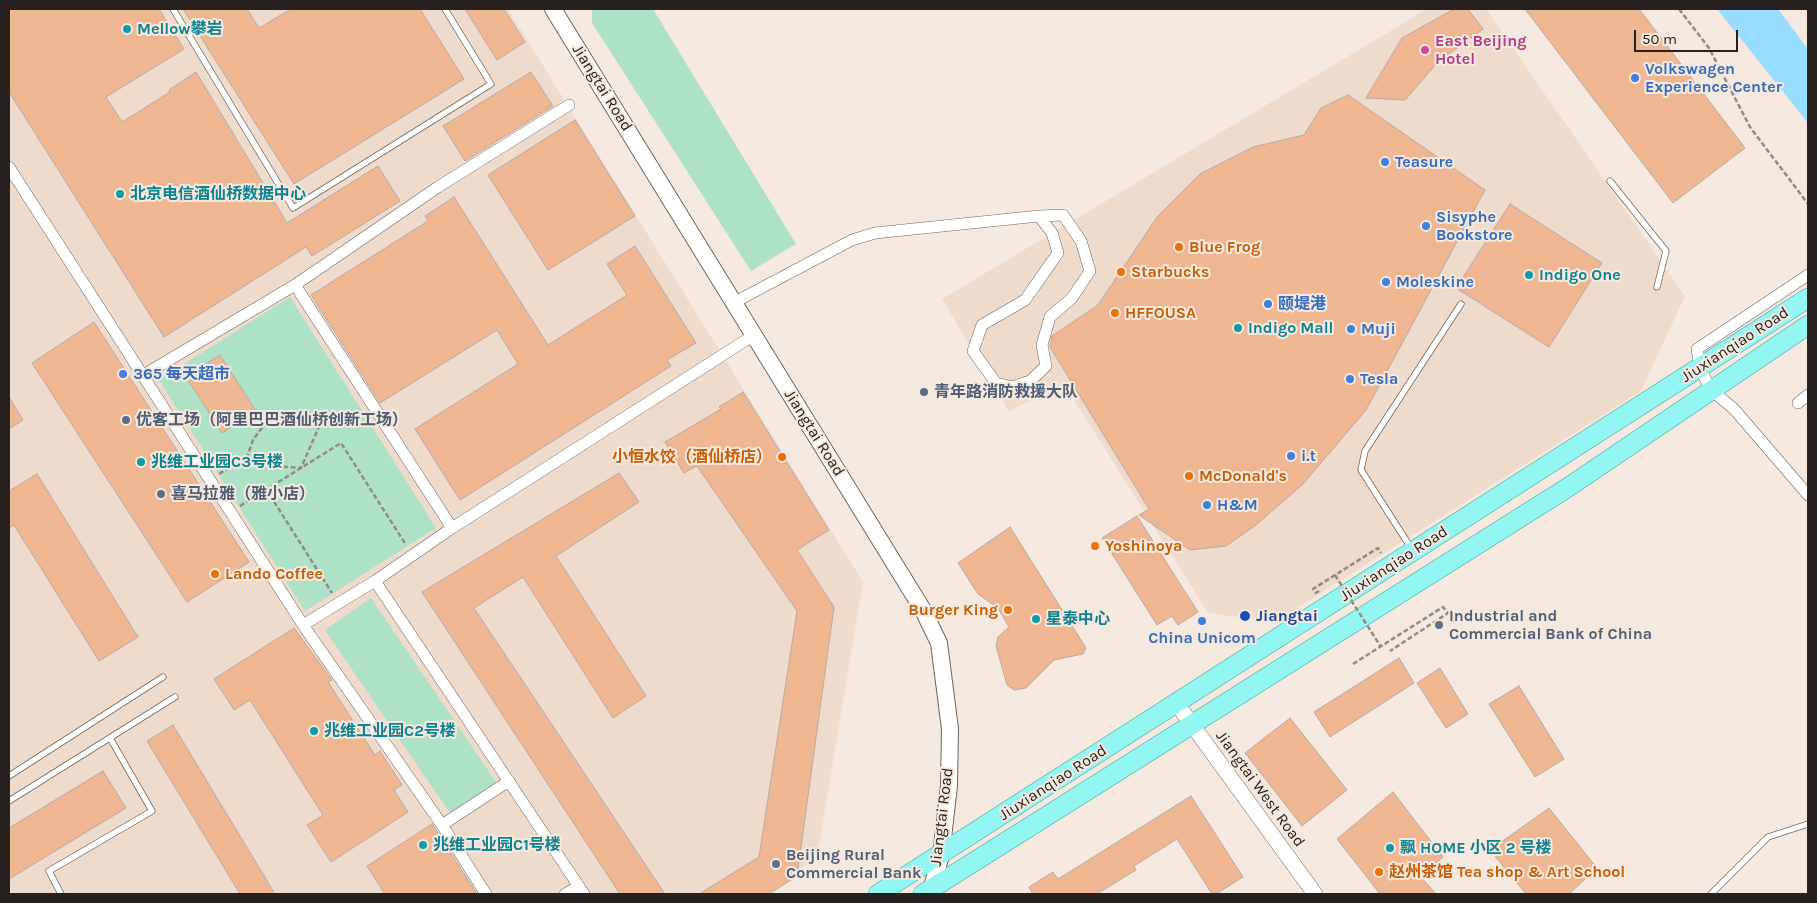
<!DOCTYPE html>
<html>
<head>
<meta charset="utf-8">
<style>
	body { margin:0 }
	#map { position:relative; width:1817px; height:903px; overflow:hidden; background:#f5e9df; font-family:Karla,sans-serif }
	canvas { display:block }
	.frame { position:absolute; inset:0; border:10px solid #26211e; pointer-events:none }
	.scale { position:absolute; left:1634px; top:30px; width:104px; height:22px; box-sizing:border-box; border:2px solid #26211e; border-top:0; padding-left:6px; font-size:15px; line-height:18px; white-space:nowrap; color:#26211e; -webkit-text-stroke:4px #f5e9df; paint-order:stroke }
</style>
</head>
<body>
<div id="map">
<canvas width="1817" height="903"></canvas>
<div class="frame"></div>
<div class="scale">50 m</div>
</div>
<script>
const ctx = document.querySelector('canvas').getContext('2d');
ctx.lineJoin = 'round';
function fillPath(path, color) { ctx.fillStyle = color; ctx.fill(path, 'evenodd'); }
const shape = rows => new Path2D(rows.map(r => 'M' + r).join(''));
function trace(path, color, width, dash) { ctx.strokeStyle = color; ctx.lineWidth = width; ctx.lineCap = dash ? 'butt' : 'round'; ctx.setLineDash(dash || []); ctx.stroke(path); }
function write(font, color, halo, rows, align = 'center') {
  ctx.font = font + ' Karla,"Noto Sans SC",sans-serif'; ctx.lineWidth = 4; ctx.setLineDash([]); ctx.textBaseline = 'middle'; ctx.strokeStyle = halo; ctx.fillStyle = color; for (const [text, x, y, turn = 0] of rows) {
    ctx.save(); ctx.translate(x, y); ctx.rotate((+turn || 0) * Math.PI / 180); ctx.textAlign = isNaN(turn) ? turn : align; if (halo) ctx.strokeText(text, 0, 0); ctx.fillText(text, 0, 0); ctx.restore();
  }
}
fillPath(shape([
	[9,9,508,9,863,582,817,858,762,894,9,894],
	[1427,9,1486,9,1685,296,1641,391,1275,622,1208,613,1064,384,1009,411,942,299]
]), '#eedbcc');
fillPath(shape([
	[592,9,653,9,796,244,751,271,592,23],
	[290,297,436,528,305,611,159,380],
	[371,598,496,782,450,813,325,630]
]), '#ade2c6');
fillPath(shape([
	[1717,9,1778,9,1808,49,1808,123]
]), '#98ddfd');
const building = shape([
	[9,9,159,9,184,49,106,97,122,122,170,92,169,90,196,72,287,223,378,166,400,201,312,256,306,247,164,337,9,92,9,9],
	[183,9,247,9,259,28,291,9,420,9,464,79,294,184,183,9],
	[465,9,504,9,525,42,497,60,465,9],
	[1454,9,1468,9,1483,29,1438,62,1405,100,1366,98,1402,38,1454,9],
	[1525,9,1639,9,1745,148,1673,203,1525,9],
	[531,72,553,106,465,161,443,126,531,72],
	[1348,95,1485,190,1366,410,1303,484,1256,525,1226,546,1190,550,1139,515,1149,509,1050,347,1052,336,1098,305,1157,217,1200,174,1253,147,1304,135,1321,108,1348,95],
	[575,120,635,216,548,270,488,175,575,120],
	[454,197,548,345,627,295,607,264,635,246,696,343,667,360,671,366,460,500,415,429,518,364,497,330,380,403,311,295,428,221,425,216,454,197],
	[1510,204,1602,263,1549,347,1456,288,1510,204],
	[94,322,249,562,187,602,32,363,94,322],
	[220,355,256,411,222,433,186,377,220,355],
	[743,392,829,530,797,550,834,607,797,876,769,894,699,894,759,857,797,611,697,466,684,473,665,442,721,409,719,407,743,392],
	[9,397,23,420,9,429,9,397],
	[619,473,639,502,556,556,646,696,613,718,523,577,474,608,665,894,620,894,422,592,619,473],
	[37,474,138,637,99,661,14,525,9,528,9,491,37,474],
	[1137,516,1198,612,1178,625,1172,616,1157,625,1102,538,1137,516],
	[1010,527,1086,648,1083,654,1054,660,1026,688,1014,690,1007,685,996,646,998,637,1009,627,998,608,978,594,958,563,1010,527],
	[294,628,332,680,328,682,375,755,380,751,402,785,394,790,408,812,331,862,307,825,323,815,250,700,234,710,214,679,294,628],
	[1399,658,1414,683,1330,737,1314,712,1399,658],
	[1440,668,1468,714,1446,728,1417,683,1440,668],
	[1519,686,1564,759,1535,777,1489,704,1519,686],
	[1290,718,1347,790,1302,826,1245,753,1290,718],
	[173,725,275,894,240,894,147,741,173,725],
	[103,771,126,808,9,879,9,828,103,771],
	[1393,792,1443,857,1421,877,1436,894,1380,894,1337,839,1393,792],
	[1191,796,1243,877,1216,894,1212,894,1177,839,1134,866,1136,870,1097,894,1033,894,1029,887,1053,872,1058,879,1191,796],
	[1549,808,1597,868,1569,894,1526,894,1490,850,1549,808],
	[432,824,477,894,385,894,367,866,432,824]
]);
fillPath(building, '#efb692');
trace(building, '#b8aaa2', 1);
const service = shape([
	[173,9,293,208,491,84,445,9],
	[1610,181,1666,251,1657,287],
	[1411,548,1361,470,1365,451,1461,304],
	[9,776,163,677],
	[9,801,175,697],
	[61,894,49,871,152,811,110,738],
	[1711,894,1768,837,1808,824]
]);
const minor = shape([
	[9,167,303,625,442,825,486,894],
	[1808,275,1697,349,1700,368,1711,390,1734,409,1808,495],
	[295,285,452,528],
	[733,303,852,240,875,233,1039,216,1052,233,1058,253,1025,300,982,325,973,351,996,383,1012,387,1030,381,1046,366,1042,345,1050,317,1072,298,1090,271,1081,241,1063,215,1039,216],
	[142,376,295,285,438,187,569,105],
	[1798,403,1808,395],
	[375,581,452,528,754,335],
	[303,625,375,581,584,894],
	[442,825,509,781],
	[565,894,579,886]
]);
const tertiary = shape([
	[1177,704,1315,894]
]);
const secondary = shape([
	[553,9,923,610,939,643,950,729,949,786,941,855,930,894]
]);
const primary = shape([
	[878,894,1808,298],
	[923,894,1567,488,1808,325]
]);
trace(service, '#70655c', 7);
trace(minor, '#70655c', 12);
trace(tertiary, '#70655c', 16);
trace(secondary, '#70655c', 18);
trace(primary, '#3fa8a3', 20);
trace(shape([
	[1679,9,1709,48,1750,127,1808,204],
	[219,474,247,457,248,464,301,468,322,420,318,416,304,414,272,420,261,429,253,440,247,457],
	[266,489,332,593],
	[240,506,341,443,406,545],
	[1319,591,1316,593,1313,589,1378,548,1381,553],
	[1353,664,1443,607,1448,613,1390,651]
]), '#938a83', 2.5, [5, 2.5]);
trace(service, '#fff', 5.5);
trace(minor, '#fff', 11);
trace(tertiary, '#fff', 15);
trace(secondary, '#fff', 16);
trace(primary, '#94f6f2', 19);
trace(shape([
	[1335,575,1381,647]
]), '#938a83', 2.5, [5, 2.5]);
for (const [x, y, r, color] of [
	[127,29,5,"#0f9aa8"],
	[1425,50,5,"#d1479c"],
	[1635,78,5,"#3f7fe0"],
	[1385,162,5,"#3f7fe0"],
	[120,194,5,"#0f9aa8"],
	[1426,226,5,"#3f7fe0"],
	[1179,247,5,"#e8710a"],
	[1121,272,5,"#e8710a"],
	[1529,275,5,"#0f9aa8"],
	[1386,282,5,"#3f7fe0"],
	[1268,304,5,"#3f7fe0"],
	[1115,313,5,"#e8710a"],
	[1238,328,5,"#0f9aa8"],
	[1351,329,5,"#3f7fe0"],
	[123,374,5,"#3f7fe0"],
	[1350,379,5,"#3f7fe0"],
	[924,392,5,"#5c6f8a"],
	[126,420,5,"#5c6f8a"],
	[1291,456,5,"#3f7fe0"],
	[782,457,5,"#e8710a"],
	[141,462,5,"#0f9aa8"],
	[1189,476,5,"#e8710a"],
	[161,494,5,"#5c6f8a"],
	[1207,505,5,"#3f7fe0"],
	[1095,546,5,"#e8710a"],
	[215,574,5,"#e8710a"],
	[1008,610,5,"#e8710a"],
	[1245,616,6,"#1a4fb4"],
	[1036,619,5,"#0f9aa8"],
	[1202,621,5,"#3f7fe0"],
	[1439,625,5,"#5c6f8a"],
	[314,731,5,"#0f9aa8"],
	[423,845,5,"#0f9aa8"],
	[1390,848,5,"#0f9aa8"],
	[776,864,5,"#5c6f8a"],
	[1379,872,5,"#e8710a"]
]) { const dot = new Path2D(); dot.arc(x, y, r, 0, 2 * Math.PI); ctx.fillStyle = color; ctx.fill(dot); trace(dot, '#f5e9df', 2); }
write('bold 16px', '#0d838f', '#f5e9df', [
	["Mellow攀岩",137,29],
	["北京电信酒仙桥数据中心",130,194],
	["Indigo One",1539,275],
	["Indigo Mall",1248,328],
	["兆维工业园C3号楼",151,462],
	["星泰中心",1046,619],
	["兆维工业园C2号楼",324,731],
	["兆维工业园C1号楼",433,845],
	["飘 HOME 小区 2 号楼",1400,848]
], 'left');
write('bold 16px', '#b23c85', '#f5e9df', [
	["East Beijing",1435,41],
	["Hotel",1435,59]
], 'left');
write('bold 16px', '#366cbe', '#f5e9df', [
	["Volkswagen",1645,69],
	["Experience Center",1645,87],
	["Teasure",1395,162],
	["Sisyphe",1436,217],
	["Bookstore",1436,235],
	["Moleskine",1396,282],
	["颐堤港",1278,304],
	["Muji",1361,329],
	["365 每天超市",133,374],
	["Tesla",1360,379],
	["i.t",1301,456],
	["H&M",1217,505],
	["China Unicom",1202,638,"center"]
], 'left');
write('16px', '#26211e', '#f5e9df', [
	["Jiangtai Road",602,88,58],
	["Jiuxianqiao Road",1735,345,-33],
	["Jiangtai Road",814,433,58],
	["Jiuxianqiao Road",1394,564,-33],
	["Jiuxianqiao Road",1053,783,-33],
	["Jiangtai West Road",1260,789,54],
	["Jiangtai Road",942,817,-83]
]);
write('bold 16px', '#c56008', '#f5e9df', [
	["Blue Frog",1189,247],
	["Starbucks",1131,272],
	["HFFOUSA",1125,313],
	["小恒水饺（酒仙桥店）",772,457,"right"],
	["McDonald's",1199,476],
	["Yoshinoya",1105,546],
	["Lando Coffee",225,574],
	["Burger King",998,610,"right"],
	["赵州茶馆 Tea shop & Art School",1389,872]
], 'left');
write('bold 16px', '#4e5e75', '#f5e9df', [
	["青年路消防救援大队",934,392],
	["优客工场（阿里巴巴酒仙桥创新工场）",136,420],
	["喜马拉雅（雅小店）",171,494],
	["Industrial and",1449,616],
	["Commercial Bank of China",1449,634],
	["Beijing Rural",786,855],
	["Commercial Bank",786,873]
], 'left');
write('bold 16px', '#164399', '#f5e9df', [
	["Jiangtai",1256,616]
], 'left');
</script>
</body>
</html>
